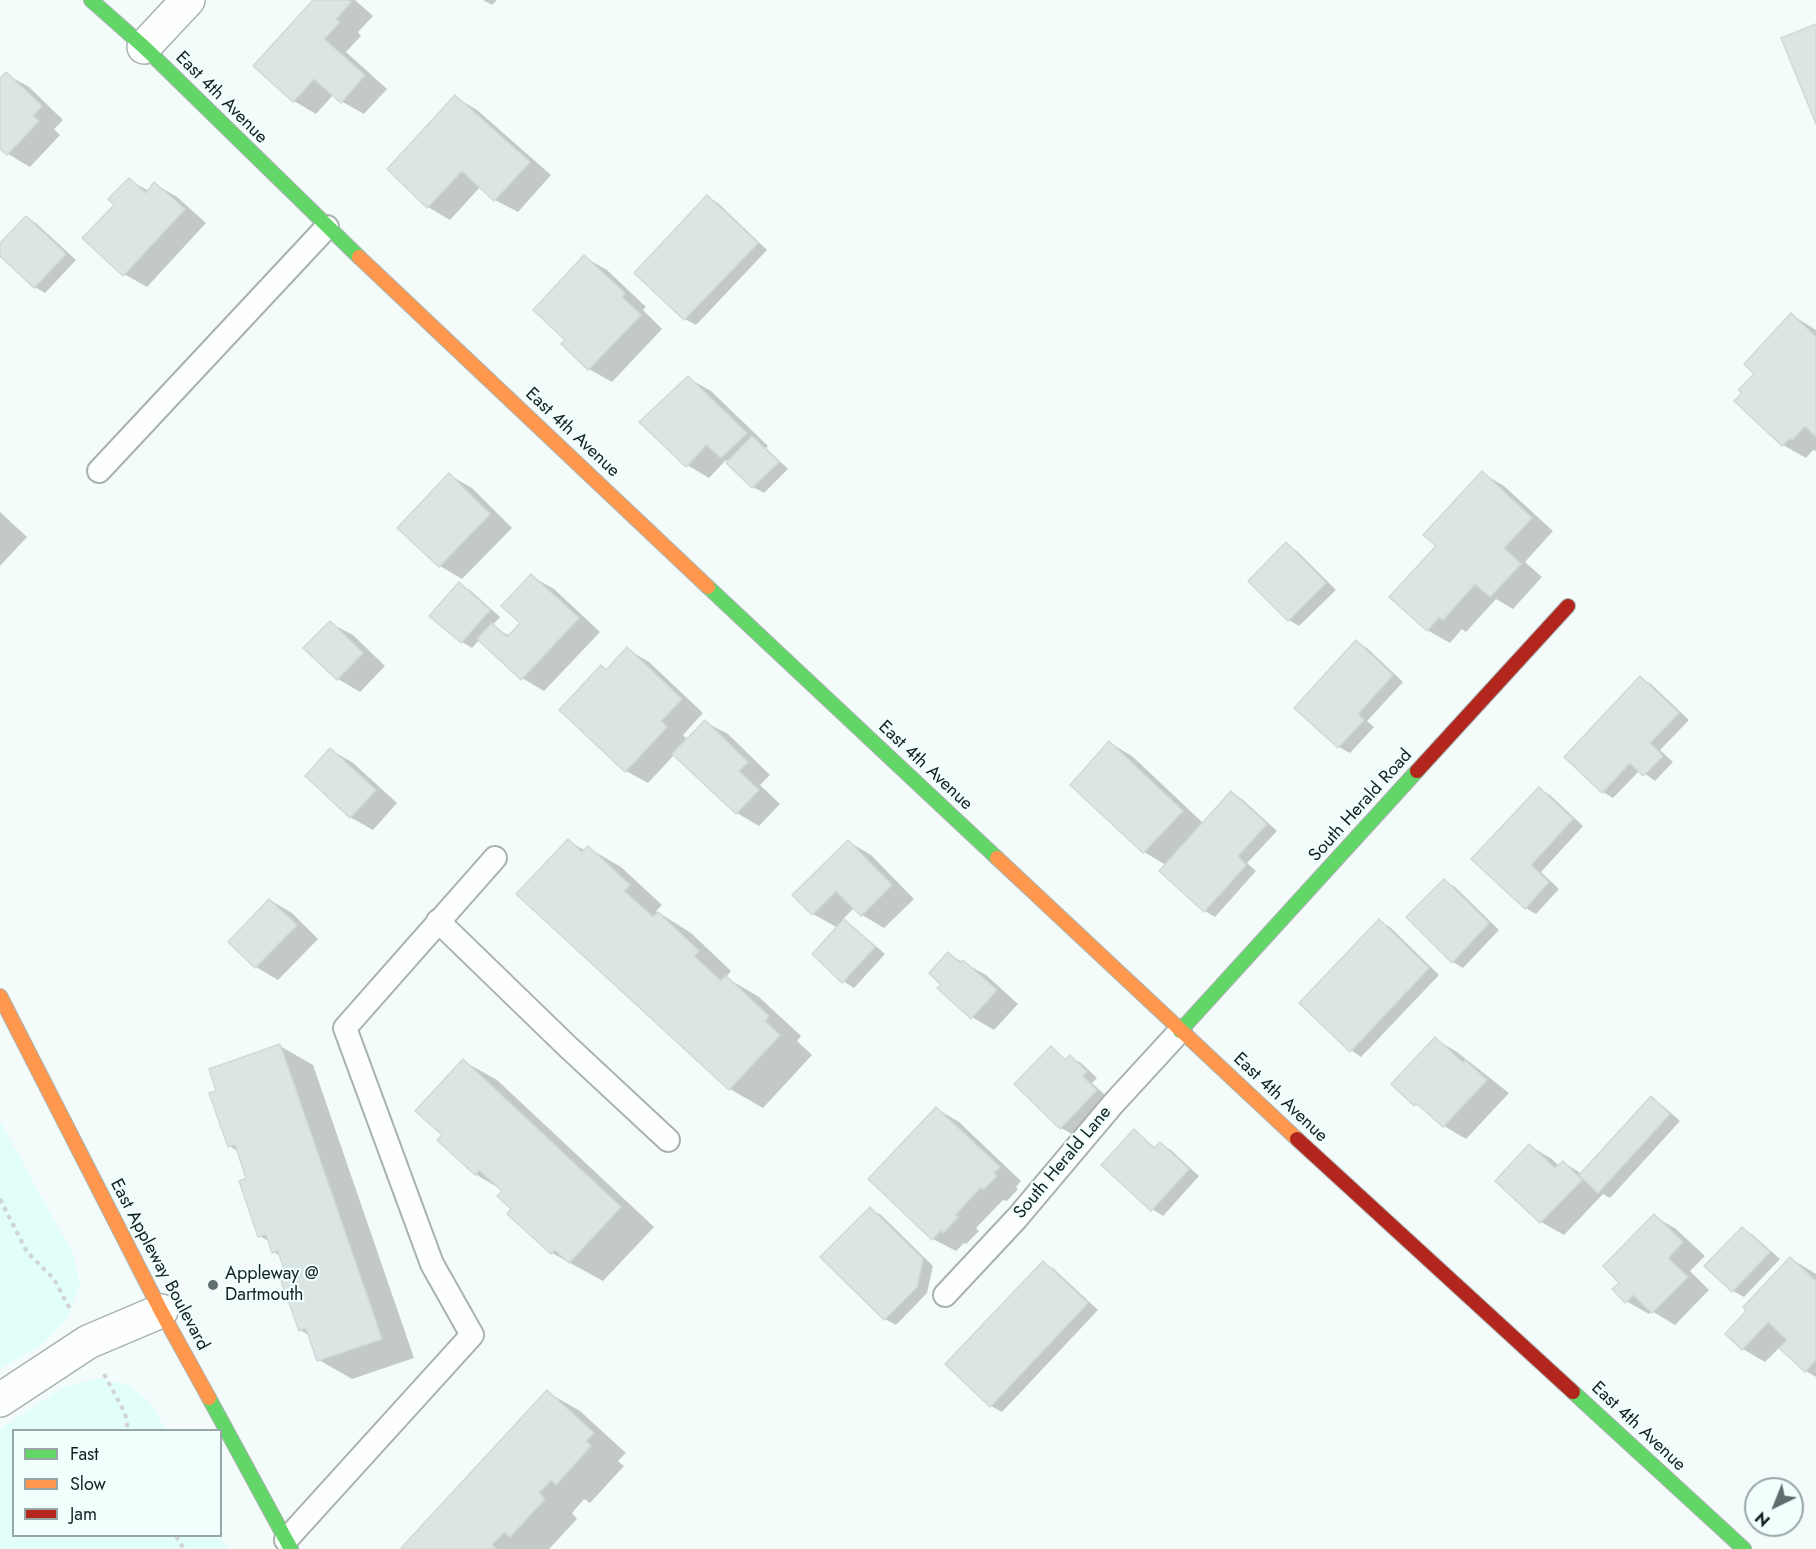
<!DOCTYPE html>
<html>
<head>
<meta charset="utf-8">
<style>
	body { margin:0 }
	#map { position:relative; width:1816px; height:1549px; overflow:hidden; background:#f4fcfb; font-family:Jost,sans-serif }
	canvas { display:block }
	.legend { position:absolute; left:12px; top:1429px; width:210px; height:108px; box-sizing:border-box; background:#f1fffd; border:2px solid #98a6a5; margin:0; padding:8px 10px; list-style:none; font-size:18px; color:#132120 }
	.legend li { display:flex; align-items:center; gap:12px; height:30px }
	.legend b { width:30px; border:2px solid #98a6a5 }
	.north { position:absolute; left:1744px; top:1477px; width:60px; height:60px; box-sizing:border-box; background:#f1fffd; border:2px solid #98a6a5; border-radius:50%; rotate:223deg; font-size:16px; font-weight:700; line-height:24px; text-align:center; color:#132120 }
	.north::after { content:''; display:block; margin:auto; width:21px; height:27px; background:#626e6d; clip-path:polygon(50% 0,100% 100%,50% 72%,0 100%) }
</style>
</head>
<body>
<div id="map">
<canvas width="1816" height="1549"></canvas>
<ul class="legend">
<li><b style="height:8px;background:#63d668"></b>Fast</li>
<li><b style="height:8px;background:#ff974d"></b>Slow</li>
<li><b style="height:8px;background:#b3261e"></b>Jam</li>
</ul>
<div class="north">N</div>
</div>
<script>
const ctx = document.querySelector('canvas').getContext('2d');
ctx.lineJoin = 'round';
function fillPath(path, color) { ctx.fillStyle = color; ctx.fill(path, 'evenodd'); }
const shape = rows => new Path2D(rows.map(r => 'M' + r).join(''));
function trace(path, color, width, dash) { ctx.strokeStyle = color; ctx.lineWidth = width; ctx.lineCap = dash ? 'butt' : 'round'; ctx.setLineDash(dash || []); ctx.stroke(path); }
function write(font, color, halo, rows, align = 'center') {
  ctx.font = font + ' Jost,sans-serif'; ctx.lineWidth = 4.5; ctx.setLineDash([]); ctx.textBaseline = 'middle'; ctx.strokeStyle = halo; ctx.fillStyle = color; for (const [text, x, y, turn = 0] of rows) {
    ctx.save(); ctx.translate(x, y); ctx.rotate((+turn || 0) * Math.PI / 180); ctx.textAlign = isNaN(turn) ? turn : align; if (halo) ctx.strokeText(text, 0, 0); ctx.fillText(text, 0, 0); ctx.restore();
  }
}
fillPath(shape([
	[0,1121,74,1256,80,1285,68,1317,44,1343,0,1369],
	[97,1378,128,1385,149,1401,166,1430,14,1430,14,1536,220,1535,228,1549,0,1549,0,1429,62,1388]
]), '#e1fefb');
fillPath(shape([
	[315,0,355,0,373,16,358,32,361,36,346,52,387,89,364,114,341,101,334,94,316,114,294,101],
	[483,0,497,0,492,5],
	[6,74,29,87,63,120,54,129,60,135,30,167,8,154,0,147,0,81],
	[455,97,477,110,551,175,518,212,495,200,481,186,450,220,428,207],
	[129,180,149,191,155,184,177,197,206,223,147,287,124,274,116,205],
	[707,197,718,203,767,250,696,325,685,319,636,273],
	[27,217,37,224,76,260,45,293,35,287,0,254,0,245],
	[584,257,607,270,646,307,643,310,662,329,612,382,589,369,563,344,567,340],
	[1792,315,1816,330,1816,451,1813,450,1806,458,1783,445,1737,401,1757,374],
	[688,378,711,391,768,446,766,448,788,469,764,493,753,487,726,460,709,478,687,465],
	[1482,473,1504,486,1553,531,1525,562,1542,577,1513,609,1496,599,1466,632,1462,629,1450,643,1427,630,1438,546],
	[449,475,472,488,512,528,462,579,440,566,399,528],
	[0,512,27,537,0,566],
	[1286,544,1297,551,1336,590,1299,626,1289,620],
	[531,576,554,589,600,632,544,691,522,678,480,639,472,648,462,642,459,584,470,590,500,617,492,626,510,636,522,623],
	[330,623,353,635,385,666,360,692,338,679],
	[1356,642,1367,648,1403,682,1367,721,1374,727,1350,753,1339,747,1296,707],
	[627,649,649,662,703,713,683,735,688,740,705,722,728,734,770,775,760,785,780,804,759,826,737,813,675,754,648,783,626,771,601,667,607,670],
	[1640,678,1651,684,1689,720,1660,750,1673,762,1655,781,1640,770,1613,798,1603,792],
	[1110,743,1132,756,1203,823,1231,793,1242,799,1277,831,1247,863,1256,871,1215,917,1205,911,1166,865,1144,852,1072,785],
	[331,750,353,763,397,803,373,830,350,817],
	[1539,789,1550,795,1583,826,1541,872,1559,889,1536,914,1526,908],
	[568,841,586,851,588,848,621,867,662,905,656,911,691,933,731,971,727,976,732,981,759,997,801,1036,797,1041,812,1055,763,1108,730,1089],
	[849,842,871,855,914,899,884,928,862,915,854,908,842,920,855,928,885,954,854,988,843,981,838,928,813,914],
	[1444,881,1455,887,1499,930,1463,968,1453,962],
	[270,900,292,913,318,939,278,980,256,967],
	[1379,921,1390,927,1439,975,1361,1057,1351,1050],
	[948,954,986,975,1018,1004,994,1030,972,1017,943,985],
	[1435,1039,1457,1052,1509,1093,1466,1139,1444,1126,1428,1112,1415,1104,1393,1084],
	[280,1046,313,1065,414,1358,352,1379,319,1360,310,1336,300,1330,289,1279,281,1256,273,1252,270,1242,260,1236,248,1179,239,1152,229,1146,218,1092],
	[1051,1048,1067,1060,1070,1057,1081,1063,1097,1078,1092,1083,1107,1097,1072,1134,1061,1128],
	[463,1061,497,1080,654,1227,603,1281,552,1253,513,1209,504,1191,475,1174,444,1135],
	[1651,1098,1662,1105,1680,1121,1610,1198,1603,1194,1564,1235,1541,1222,1498,1181,1530,1146,1552,1159,1559,1166,1563,1162,1582,1174],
	[937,1109,959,1122,1021,1181,1016,1187,1018,1189,1007,1201,1003,1200,976,1228,979,1231,966,1244,964,1243,956,1251,933,1239],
	[1134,1131,1156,1148,1160,1144,1171,1150,1199,1176,1163,1216,1152,1209],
	[870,1209,881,1215,933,1266,927,1293,896,1325,885,1319,822,1257],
	[1654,1216,1676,1229,1705,1256,1690,1271,1709,1290,1675,1325,1652,1311,1649,1314,1626,1301,1621,1283],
	[1742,1229,1753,1235,1780,1259,1744,1297,1733,1291,1707,1266],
	[1790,1258,1816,1274,1816,1377,1806,1371,1780,1347,1765,1362,1743,1349,1727,1334,1748,1311],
	[1044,1263,1054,1269,1098,1310,1002,1412,991,1406],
	[547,1392,580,1411,626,1453,618,1461,624,1466,590,1503,584,1499,572,1513,577,1519,549,1549,405,1549]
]), '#0003');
const building = shape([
	[313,0,349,0,351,2,336,19,340,22,324,39,365,75,341,103,314,79,293,102,253,66,313,0],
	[1816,24,1816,124,1781,38,1816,24],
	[6,72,42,106,33,116,39,121,7,155,0,149,0,78,6,72],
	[455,95,530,162,494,201,462,171,427,208,387,169,455,95],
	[129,178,146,193,154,182,185,209,123,276,82,238,114,205,108,199,129,178],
	[707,195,758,243,684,320,634,273,707,195],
	[26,216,66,254,34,288,0,256,0,243,26,216],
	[584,255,625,293,622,297,641,315,588,370,561,344,565,340,533,310,584,255],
	[1791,313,1816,337,1816,437,1805,426,1792,440,1790,438,1782,446,1734,401,1742,393,1738,390,1754,374,1744,364,1791,313],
	[688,376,747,433,721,458,706,445,686,467,639,422,688,376],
	[752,436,779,462,752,488,726,463,752,436],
	[1482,471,1532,518,1504,548,1521,564,1490,597,1475,584,1443,620,1439,617,1427,631,1389,597,1436,546,1423,535,1482,471],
	[449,473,490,514,439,567,397,528,449,473],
	[1286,542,1326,583,1288,621,1248,581,1286,542],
	[531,574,579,618,521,680,477,639,492,623,507,637,520,623,501,606,531,574],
	[459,582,490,610,461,643,429,616,459,582],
	[330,621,363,653,337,680,303,648,330,621],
	[1356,640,1393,675,1358,714,1364,720,1338,748,1294,708,1356,640],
	[627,647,682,699,661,721,667,727,625,772,559,710,601,665,606,670,627,647],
	[1640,676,1679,713,1650,743,1663,756,1643,776,1630,763,1602,793,1564,757,1640,676],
	[705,720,748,762,739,771,759,790,736,814,672,754,705,720],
	[1109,741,1183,811,1143,853,1070,785,1109,741],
	[330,748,376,790,350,818,305,776,330,748],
	[1539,787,1573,819,1531,865,1549,882,1525,909,1471,859,1539,787],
	[1231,791,1267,824,1238,856,1246,865,1204,912,1159,871,1231,791],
	[568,839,582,852,588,846,630,885,624,891,653,917,658,912,699,951,694,956,721,981,726,976,769,1016,765,1021,780,1035,729,1090,516,894,568,839],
	[848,840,892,885,861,916,836,891,812,915,792,895,848,840],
	[1444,879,1489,923,1452,963,1406,917,1444,879],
	[269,899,297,925,255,968,228,942,269,899],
	[844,919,875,947,842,983,812,954,844,919],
	[1379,919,1429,968,1350,1052,1299,1003,1379,919],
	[948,952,960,963,963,960,997,990,971,1019,937,988,941,985,929,973,948,952],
	[1435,1037,1463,1063,1465,1060,1487,1080,1443,1127,1416,1103,1414,1106,1391,1084,1435,1037],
	[280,1044,382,1339,317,1361,306,1328,299,1331,281,1281,287,1278,278,1251,272,1253,266,1234,258,1237,239,1181,246,1178,235,1145,228,1147,209,1093,216,1091,209,1069,280,1044],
	[1051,1046,1065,1060,1070,1055,1087,1072,1082,1076,1097,1090,1060,1129,1014,1084,1051,1046],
	[463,1059,621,1207,569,1263,555,1250,551,1254,507,1214,511,1209,497,1196,502,1191,479,1170,475,1175,437,1140,442,1135,415,1111,463,1059],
	[1651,1096,1670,1114,1598,1193,1579,1175,1651,1096],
	[936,1107,1000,1167,994,1173,997,1176,984,1189,980,1188,955,1215,958,1217,943,1233,941,1230,932,1240,868,1179,936,1107],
	[1134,1129,1154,1148,1160,1142,1189,1169,1151,1211,1101,1165,1134,1129],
	[1529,1144,1555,1168,1563,1161,1582,1180,1540,1223,1495,1181,1529,1144],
	[870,1207,923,1259,917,1287,884,1320,820,1257,870,1207],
	[1654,1214,1683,1242,1668,1258,1688,1277,1652,1313,1633,1295,1625,1303,1612,1289,1619,1283,1603,1266,1654,1214],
	[1742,1227,1770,1252,1732,1292,1704,1266,1742,1227],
	[1790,1257,1816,1281,1816,1360,1805,1372,1779,1348,1787,1340,1768,1322,1742,1350,1725,1334,1746,1311,1743,1307,1790,1257],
	[1043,1261,1088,1303,990,1407,945,1364,1043,1261],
	[547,1390,594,1433,586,1441,591,1446,556,1485,551,1480,539,1493,545,1499,510,1537,504,1532,492,1545,497,1549,403,1549,401,1548,547,1390]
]);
fillPath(building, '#dae5e4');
trace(building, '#d0dad9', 1.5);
const lane = shape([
	[99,471,327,227],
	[438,921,567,1046,668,1140],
	[945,1295,1017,1218,1113,1104,1180,1031],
	[286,1540,472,1335,432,1264,345,1028,495,858]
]);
const street = shape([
	[144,47,188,0],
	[0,1400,88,1342,161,1311]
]);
const fast = shape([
	[91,0,144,47,359,257],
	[708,587,997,858],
	[1180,1031,1417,771],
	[1573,1392,1744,1549],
	[209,1398,291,1549]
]);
const slow = shape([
	[359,257,708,587],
	[997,858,1297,1139],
	[0,996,161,1311,209,1398]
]);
const jam = shape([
	[1417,771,1568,606],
	[1297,1139,1573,1392]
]);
trace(lane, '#a8b2b1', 26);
trace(street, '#a8b2b1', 36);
trace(fast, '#a8b2b1', 16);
trace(slow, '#a8b2b1', 16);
trace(jam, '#a8b2b1', 16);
trace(shape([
	[0,1199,27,1252,54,1279,71,1311],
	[104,1374,125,1413,128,1430],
	[176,1536,184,1549]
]), '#d1d4d4', 4, [4.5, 4.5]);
trace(lane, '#fdfffe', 22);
trace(street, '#fdfffe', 33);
trace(fast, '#63d668', 14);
trace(slow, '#ff974d', 14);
trace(jam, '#b3261e', 14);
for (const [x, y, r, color] of [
	[213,1285,6,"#626e6d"]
]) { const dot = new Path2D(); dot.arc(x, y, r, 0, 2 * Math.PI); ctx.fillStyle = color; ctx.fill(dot); trace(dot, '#f1fffd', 2); }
write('18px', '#132120', '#f1fffd', [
	["East 4th Avenue",221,98,45],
	["East 4th Avenue",572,433,43],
	["East 4th Avenue",925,766,43],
	["South Herald Road",1361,806,-48],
	["East 4th Avenue",1280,1098,43],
	["South Herald Lane",1063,1163,-50],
	["East Appleway Boulevard",159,1265,62],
	["East 4th Avenue",1638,1427,43]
]);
write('18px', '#132120', '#f1fffd', [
	["Appleway @",225,1275],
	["Dartmouth",225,1296]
], 'left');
</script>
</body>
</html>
